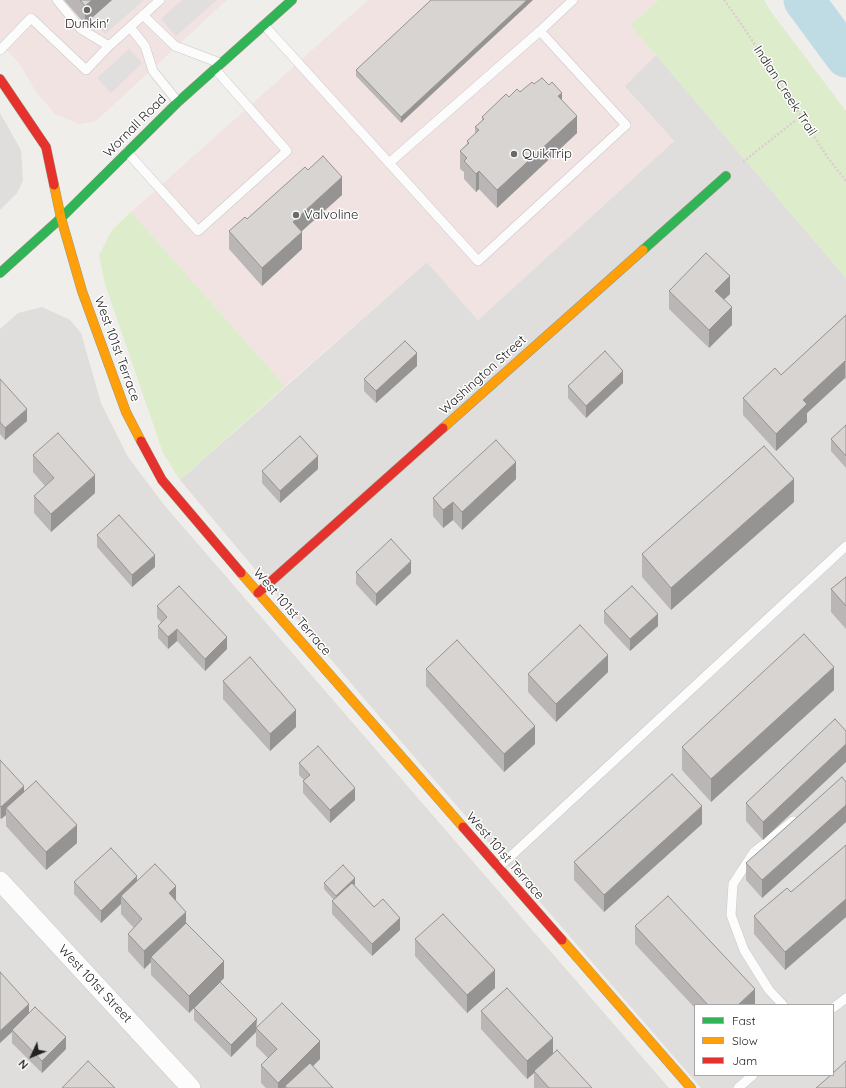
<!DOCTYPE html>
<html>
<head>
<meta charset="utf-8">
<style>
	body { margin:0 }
	#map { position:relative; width:846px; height:1088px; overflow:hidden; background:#f0eeeb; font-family:Quicksand,sans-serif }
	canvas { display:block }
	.legend { position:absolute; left:694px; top:1004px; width:140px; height:72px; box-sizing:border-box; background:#fff; border:1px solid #a7a7a7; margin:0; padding:5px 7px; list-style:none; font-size:12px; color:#222 }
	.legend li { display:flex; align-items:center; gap:8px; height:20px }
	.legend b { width:20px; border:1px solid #a7a7a7 }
	.north { position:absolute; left:12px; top:1036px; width:40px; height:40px; -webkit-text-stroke:3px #fff; paint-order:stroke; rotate:226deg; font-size:11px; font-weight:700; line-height:16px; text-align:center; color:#222 }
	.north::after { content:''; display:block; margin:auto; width:14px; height:18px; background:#222; clip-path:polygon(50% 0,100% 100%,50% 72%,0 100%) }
</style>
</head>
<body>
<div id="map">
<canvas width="846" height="1088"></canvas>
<ul class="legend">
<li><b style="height:5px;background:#30b455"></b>Fast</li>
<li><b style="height:5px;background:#ff9f0a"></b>Slow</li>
<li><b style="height:5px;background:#e5322d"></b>Jam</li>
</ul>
<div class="north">N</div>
</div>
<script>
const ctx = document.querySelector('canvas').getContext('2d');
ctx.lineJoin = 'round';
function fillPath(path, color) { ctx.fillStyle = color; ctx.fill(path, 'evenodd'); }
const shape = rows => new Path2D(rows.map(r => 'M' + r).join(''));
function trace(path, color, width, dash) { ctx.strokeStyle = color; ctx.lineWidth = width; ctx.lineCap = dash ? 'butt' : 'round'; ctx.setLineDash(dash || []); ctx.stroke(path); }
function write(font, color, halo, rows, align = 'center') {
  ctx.font = font + ' Quicksand,sans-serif'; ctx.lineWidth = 3; ctx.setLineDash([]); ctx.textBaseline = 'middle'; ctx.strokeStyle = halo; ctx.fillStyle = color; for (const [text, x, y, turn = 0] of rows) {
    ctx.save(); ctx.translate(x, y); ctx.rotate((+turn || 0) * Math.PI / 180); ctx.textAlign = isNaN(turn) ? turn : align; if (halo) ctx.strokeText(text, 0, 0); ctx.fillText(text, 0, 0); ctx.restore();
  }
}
fillPath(shape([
	[656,55,846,278,846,1088,701,1088,360,694,180,480,427,262,478,320,674,141,624,86],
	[695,1005,833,1005,833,1075,695,1075],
	[0,113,21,150,23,181,17,193,0,210],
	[42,307,70,320,81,333,101,403,128,457,165,506,669,1088,0,1088,0,329,18,313]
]), '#dfdedc');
fillPath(shape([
	[0,0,227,0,96,121,79,124,55,114,36,92,19,63,0,44],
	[368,0,659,0,630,25,656,55,624,87,674,141,478,320,427,262,285,386,131,212]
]), '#f1e3e1');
fillPath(shape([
	[659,0,764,0,772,13,846,111,846,278,630,25],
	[131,212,285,386,180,480,163,453,105,284,99,255,112,230]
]), '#ddeccb');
fillPath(shape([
	[112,0,144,0,105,34,91,19],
	[182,0,217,0,176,36,161,19],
	[129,49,142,63,111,93,97,78]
]), '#e0dfde');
trace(shape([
	[804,0,846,57]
]), '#bfdbe3', 41);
const lane = shape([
	[57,0,81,29,109,46],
	[143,15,175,46,220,63],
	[264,25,478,261,626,125,540,31,573,0],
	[130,27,145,46,153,71,178,102],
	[0,50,31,18,86,70,109,46,160,0],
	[127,152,198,231,287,151,215,69],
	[389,163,540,31],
	[498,868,846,546],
	[783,1005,769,990,744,950,731,915,733,884,754,852,793,821],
	[833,1008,846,998],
	[738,1088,753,1075]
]);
const street = shape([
	[0,881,191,1088]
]);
const fast = shape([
	[643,250,726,176],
	[0,273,61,218,178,102,292,0]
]);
const slow = shape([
	[54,185,61,218,82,291,126,412,141,441],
	[443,428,643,250],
	[241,573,463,827],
	[562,940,691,1088]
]);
const jam = shape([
	[0,79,46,147,54,185],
	[141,441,162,480,241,573],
	[258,593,443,428],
	[463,827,562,940]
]);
trace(lane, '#c9c8c7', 10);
trace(street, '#c9c8c7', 20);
trace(fast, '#999a82', 10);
trace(slow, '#999a82', 10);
trace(jam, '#999a82', 10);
trace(shape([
	[724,0,744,28,828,158,846,181],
	[743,162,801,116]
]), '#dccecd', 2.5, [2, 2]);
trace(lane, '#fdfcfc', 9);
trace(street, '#fdfcfc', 19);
trace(fast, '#30b455', 9);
trace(slow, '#ff9f0a', 9);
trace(jam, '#e5322d', 9);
fillPath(shape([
	[64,0,112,0,85,24],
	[431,0,401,123,356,76,356,70],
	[534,84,562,100,577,133,497,208,479,189,476,192,464,179,464,172,460,169,460,151,467,144,467,141,475,134,475,127,482,121,482,117,509,97,520,92],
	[308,170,342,195,302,231,302,249,262,286,229,249,229,231,247,219],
	[669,291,730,294,724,299,732,325,709,348,669,309],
	[846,315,846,379,845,378,807,413,807,422,776,451,743,415,743,398,781,375],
	[417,366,376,403,364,391,364,379],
	[0,379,27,421,5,440,0,434],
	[623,383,586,418,568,398,568,386],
	[846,425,846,468,831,451,831,439],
	[33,455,95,493,51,532,34,513,34,496,45,486,33,472],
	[318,469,280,503,262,483,262,471],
	[516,479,462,530,453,520,443,528,433,516,433,498],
	[794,502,671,610,642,577,642,554],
	[97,535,155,567,132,587,97,547],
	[356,572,411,573,376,606,356,584],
	[846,577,846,629,831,612,831,589],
	[157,606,227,649,205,671,177,641,168,649,158,638,158,626,161,622,157,618],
	[604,611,658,626,630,651,604,623],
	[426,669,535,744,504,772,426,686],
	[608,672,556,722,528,692,528,674],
	[223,681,296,727,270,751,223,699],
	[834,690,711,802,682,770,682,747],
	[846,731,763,840,746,821,746,803],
	[0,760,24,792,77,843,46,870,6,826,6,815,1,819,0,818],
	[299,763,355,800,330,823,303,793,303,781,304,780,299,775],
	[846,782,846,822,762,898,746,880,746,863],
	[702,824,604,912,574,880,574,862],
	[846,845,846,917,785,970,754,934,754,916,791,892],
	[137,881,176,901,186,923,224,978,189,1013,151,975,151,962,144,969,128,951,128,934,134,928,121,914,121,904,101,923,74,894,74,882],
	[324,883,355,884,354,885,374,907,400,930,372,956,332,914,332,901,334,900,324,889],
	[635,926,755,1005,695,1005,695,1008,635,944],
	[415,939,495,988,467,1013,415,956],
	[0,972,29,1013,66,1049,42,1073,12,1043,12,1032],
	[194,1008,257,1028,320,1059,313,1066,333,1088,266,1088,261,1083,261,1065,268,1058,256,1046,256,1032,231,1057,194,1020],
	[481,1011,553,1054,592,1088,534,1088,534,1073,527,1079,481,1029]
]), '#b9b6b5');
fillPath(shape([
	[92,0,112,0,85,24,85,6],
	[527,0,533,0,401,123,401,117],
	[562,93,562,111,558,96],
	[577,116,577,133,497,208,497,190],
	[479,171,479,189,476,192,476,174],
	[342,177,342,195,293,239,293,222],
	[302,232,302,249,262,286,262,268],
	[730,276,730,294,715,308,715,291],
	[732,307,732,325,709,348,709,330],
	[417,353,417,366,376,403,376,391],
	[845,361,845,378,807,413,807,422,776,451,776,434,803,400],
	[623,371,623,383,586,418,586,406],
	[27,409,27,421,5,440,5,428],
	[318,456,318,469,280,503,280,491],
	[516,462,516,479,462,530,462,512],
	[95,475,95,493,51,532,51,514],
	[794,479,794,502,671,610,671,588],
	[453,502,453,520,443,528,443,510],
	[155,555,155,567,132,587,132,575],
	[411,561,411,573,376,606,376,594],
	[658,614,658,626,630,651,630,639],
	[177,629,177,641,168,649,168,637],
	[227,637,227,649,205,671,205,659],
	[608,655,608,672,556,722,556,704],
	[834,667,834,690,711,802,711,779],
	[296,710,296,727,270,751,270,734],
	[535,726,535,744,504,772,504,754],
	[846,744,846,762,763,840,763,822],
	[24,786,24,798,6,808,6,815,1,819,1,807],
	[355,788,355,800,330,823,330,810],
	[846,805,846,822,762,898,762,880],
	[702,806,702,824,604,912,604,895],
	[77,825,77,843,46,870,46,852],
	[137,876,137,889,121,896,121,904,101,923,101,911],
	[355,878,355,884,336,902,336,896],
	[176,886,176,904,169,893],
	[846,899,846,917,785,970,785,952],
	[186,912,186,929,151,957,151,962,144,969,144,951],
	[400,918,400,930,372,956,372,944],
	[224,961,224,978,189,1013,189,996],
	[495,970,495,988,467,1013,467,995],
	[755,989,755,1005,738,1005],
	[29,1004,29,1016,12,1030,12,1032,0,1043,0,1031],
	[257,1019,256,1032,231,1057,231,1045],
	[66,1037,66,1049,42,1073,42,1061],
	[553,1038,553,1056,534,1071,534,1073,527,1079,527,1061],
	[320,1041,320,1059,291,1088,285,1086,285,1088,278,1088,278,1083]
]), '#969493');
const building = shape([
	[80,0,92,0,85,6,80,0],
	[431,0,527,0,401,117,356,70,431,0],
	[542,78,549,85,552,82,562,93,558,96,577,116,497,190,479,171,476,174,464,161,467,158,460,151,469,143,467,141,479,130,475,127,484,119,482,117,506,94,509,97,517,89,520,92,532,82,534,84,542,78],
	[323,156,342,177,293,222,302,232,262,268,229,231,245,217,247,219,305,167,308,170,323,156],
	[706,253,730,276,715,291,732,307,709,330,669,291,706,253],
	[846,315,846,362,845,361,803,400,807,404,776,434,743,398,775,368,781,375,846,315],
	[405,341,417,353,376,391,364,379,405,341],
	[605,351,623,371,586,406,568,386,605,351],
	[0,379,27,409,5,428,0,422,0,379],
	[846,425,846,456,831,439,846,425],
	[58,433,95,475,51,514,34,496,54,478,33,455,58,433],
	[300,436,318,456,280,491,262,471,300,436],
	[496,440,516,462,462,512,453,502,443,510,433,498,496,440],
	[764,446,794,479,671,588,642,554,764,446],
	[119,515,155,555,132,575,97,535,119,515],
	[391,539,411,561,376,594,356,572,391,539],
	[846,577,846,606,831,589,846,577],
	[179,586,227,637,205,659,177,629,168,637,158,626,167,617,157,606,179,586],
	[632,586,658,614,630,639,604,611,632,586],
	[580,625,608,655,556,704,528,674,580,625],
	[804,634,834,667,711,779,682,747,804,634],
	[457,640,535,726,504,754,426,669,457,640],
	[250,657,296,710,270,734,223,681,250,657],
	[835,719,846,731,846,744,763,822,746,803,835,719],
	[318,746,355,788,330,810,303,781,310,775,299,763,318,746],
	[0,760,24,786,1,807,0,806,0,760],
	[672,774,702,806,604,895,574,862,672,774],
	[842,777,846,782,846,805,762,880,746,863,842,777],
	[36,781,77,825,46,852,6,808,36,781],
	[846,845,846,899,785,952,754,916,787,888,791,892,846,845],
	[111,848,137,876,101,911,74,882,111,848],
	[155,864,176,886,169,893,186,912,144,951,128,934,142,919,121,896,155,864],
	[343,865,355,878,336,896,324,883,343,865],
	[352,883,374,907,383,899,400,918,372,944,332,901,352,883],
	[668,896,755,989,738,1005,708,1005,635,926,668,896],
	[443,914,495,970,467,995,415,939,443,914],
	[186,923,224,961,189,996,151,957,186,923],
	[0,972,29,1004,0,1031,0,972],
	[220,982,257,1019,231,1045,194,1008,220,982],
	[507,988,553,1038,527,1061,481,1011,507,988],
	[282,1003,320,1041,278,1083,261,1065,277,1049,256,1028,282,1003],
	[35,1007,66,1037,42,1061,12,1030,35,1007],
	[557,1050,592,1088,549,1088,534,1071,557,1050],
	[88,1061,115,1088,62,1088,88,1061],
	[846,1061,846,1088,816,1088,831,1075,833,1075,833,1073,846,1061],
	[310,1063,333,1088,287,1088,285,1086,310,1063]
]);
fillPath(building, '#d7d4d2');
trace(building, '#969493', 1);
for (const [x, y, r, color] of [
	[87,10,4,"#6a6968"],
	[514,154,4,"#6a6968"],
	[296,215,4,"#6a6968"]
]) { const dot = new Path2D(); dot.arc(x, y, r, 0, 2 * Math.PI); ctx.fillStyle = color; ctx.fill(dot); trace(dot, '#fff', 1.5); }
write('13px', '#222', '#fff', [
	["Dunkin'",87,24,"center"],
	["QuikTrip",522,154],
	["Valvoline",304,215]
], 'left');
write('13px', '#222', '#fff', [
	["Indian Creek Trail",785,91,57],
	["Wornall Road",135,126,-45],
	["West 101st Terrace",117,349,70],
	["Washington Street",483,375,-42],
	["West 101st Terrace",292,612,49],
	["West 101st Terrace",505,856,49],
	["West 101st Street",95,984,47]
]);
</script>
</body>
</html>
